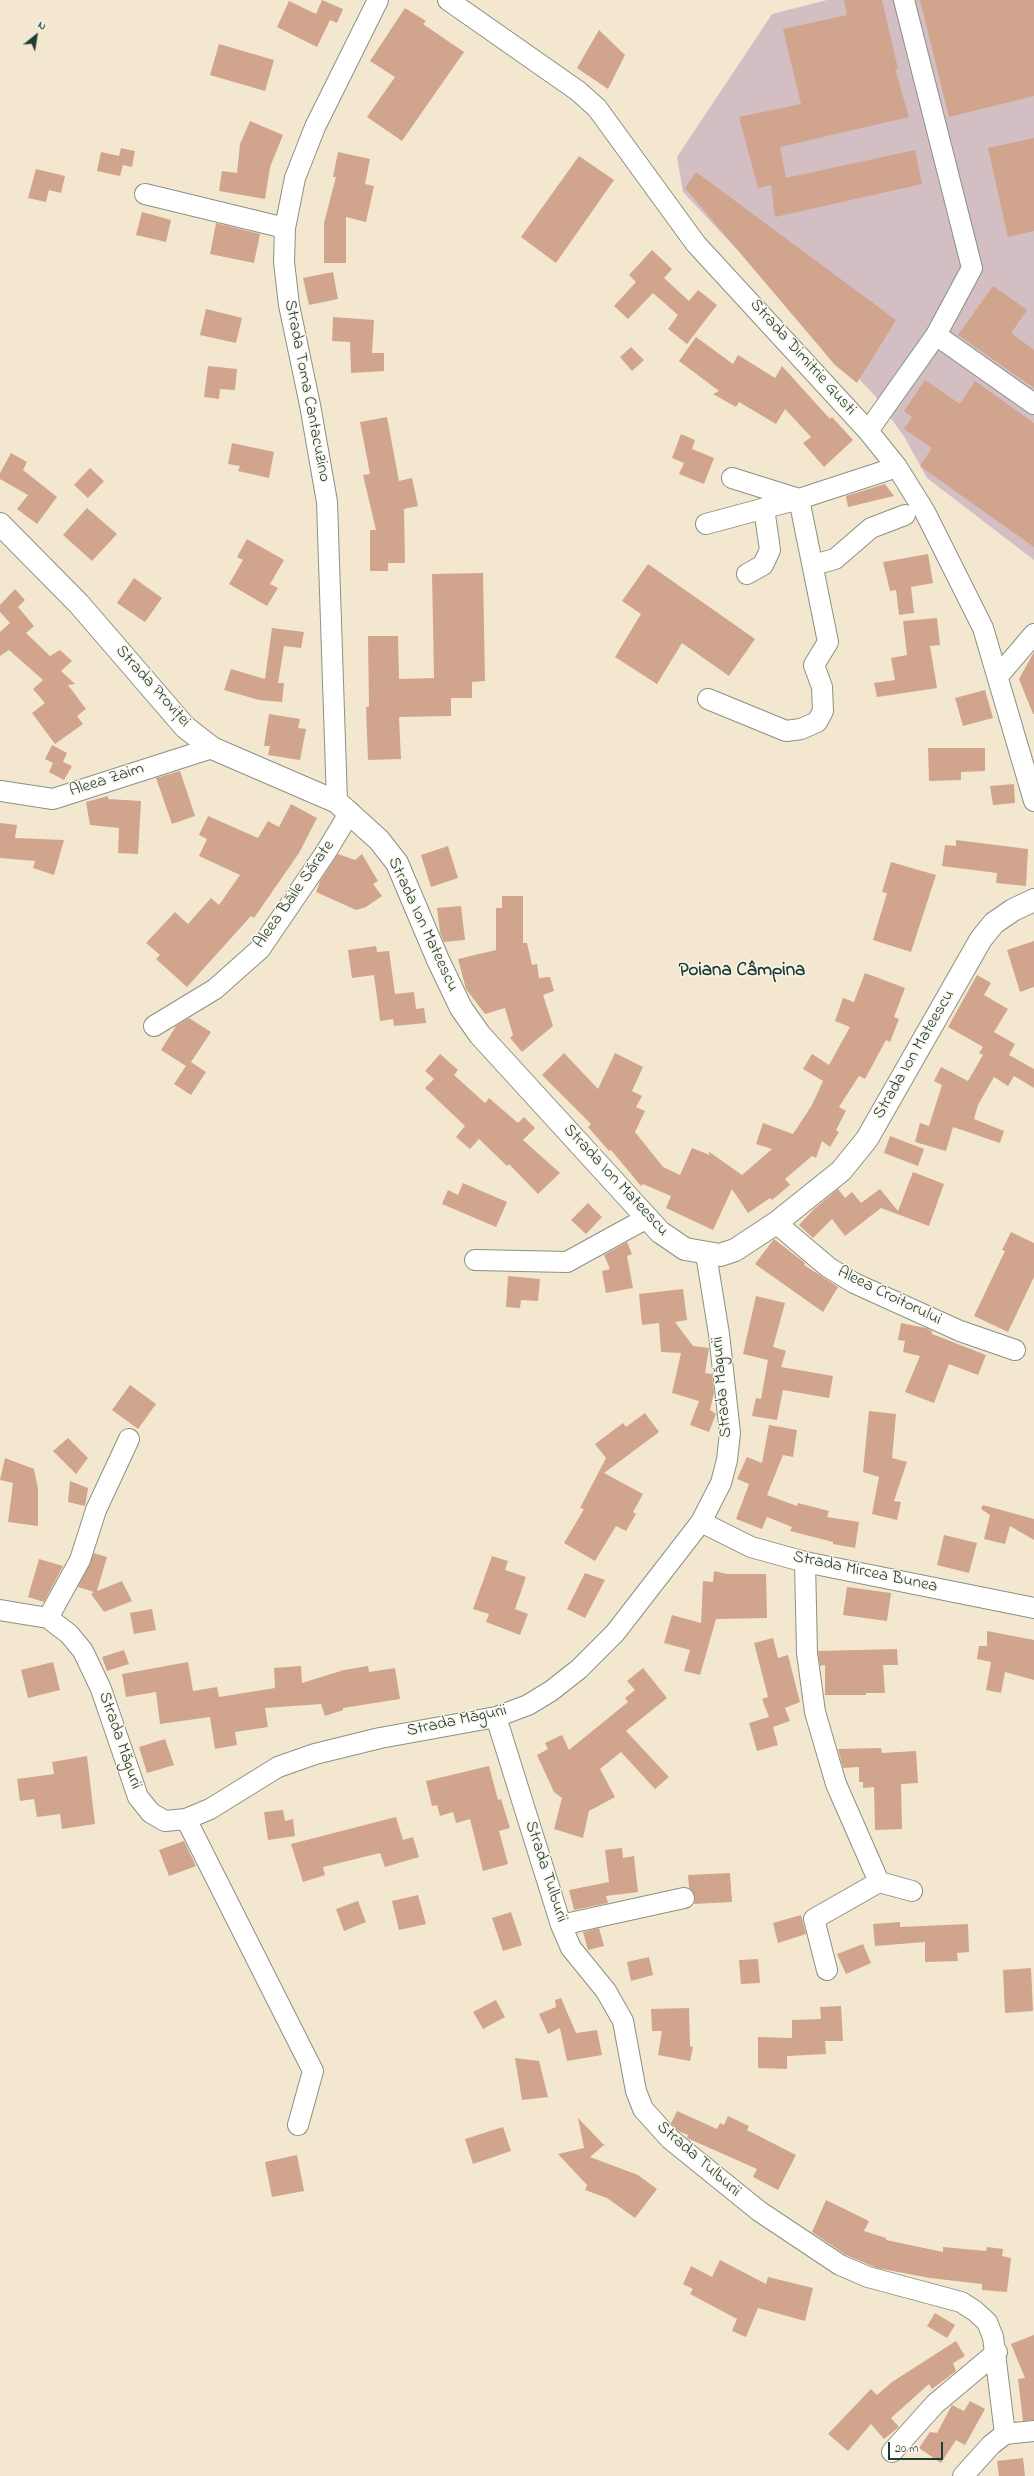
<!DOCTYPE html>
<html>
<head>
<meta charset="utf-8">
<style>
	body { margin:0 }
	#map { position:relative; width:1034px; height:2476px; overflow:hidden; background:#f3e8cf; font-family:"Indie Flower",sans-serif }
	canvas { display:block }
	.north { position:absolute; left:16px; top:16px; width:40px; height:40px; -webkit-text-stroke:3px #fbf7ec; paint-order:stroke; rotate:30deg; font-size:11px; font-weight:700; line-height:16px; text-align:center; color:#1f3d34 }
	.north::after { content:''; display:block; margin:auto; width:14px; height:18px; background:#1f3d34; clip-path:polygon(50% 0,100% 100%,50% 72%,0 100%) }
	.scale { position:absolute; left:888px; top:2442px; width:55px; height:18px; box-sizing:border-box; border:2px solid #1f3d34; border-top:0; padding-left:5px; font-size:12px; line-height:14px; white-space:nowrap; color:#1f3d34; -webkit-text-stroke:3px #fbf7ec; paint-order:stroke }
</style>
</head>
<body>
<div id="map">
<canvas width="1034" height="2476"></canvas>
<div class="north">N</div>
<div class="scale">20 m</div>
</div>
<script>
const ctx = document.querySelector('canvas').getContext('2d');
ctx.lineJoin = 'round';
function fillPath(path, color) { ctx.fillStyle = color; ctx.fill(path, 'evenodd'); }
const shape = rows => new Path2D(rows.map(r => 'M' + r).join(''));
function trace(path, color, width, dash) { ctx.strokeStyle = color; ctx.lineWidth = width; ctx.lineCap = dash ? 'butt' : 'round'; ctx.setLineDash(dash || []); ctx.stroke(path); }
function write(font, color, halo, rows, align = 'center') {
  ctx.font = font + ' "Indie Flower",sans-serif'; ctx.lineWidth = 3; ctx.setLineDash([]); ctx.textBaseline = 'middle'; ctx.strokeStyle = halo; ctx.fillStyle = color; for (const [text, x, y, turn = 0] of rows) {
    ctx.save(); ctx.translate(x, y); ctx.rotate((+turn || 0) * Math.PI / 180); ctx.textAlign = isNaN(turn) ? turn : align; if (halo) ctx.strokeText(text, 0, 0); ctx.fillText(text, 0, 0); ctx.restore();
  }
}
fillPath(shape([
	[827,0,1034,0,1034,560,927,478,905,438,875,396,683,192,677,157,772,14]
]), '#d2bec3');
fillPath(shape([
	[322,0,343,9,337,23,330,20,317,47,277,27,289,1,316,14],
	[844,0,882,0,898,69,895,69,909,117,780,147,786,178,915,150,922,184,775,217,771,185,758,188,739,117,801,104,783,29,847,15],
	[920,0,1034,0,1034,96,949,117],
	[405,8,426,21,423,24,464,52,402,141,367,117,395,77,370,61],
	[599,30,625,55,608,89,577,68],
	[219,44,274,60,265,91,210,75],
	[250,121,283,135,270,167,265,199,219,191,222,171,237,173,240,144],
	[1034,138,1034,231,1008,237,988,148],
	[121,148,135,151,132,167,123,165,120,176,97,171,101,152,119,156],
	[338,152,370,159,365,184,374,186,366,222,346,217,346,263,324,263,324,223,336,177,333,177],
	[579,156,614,180,556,263,521,237],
	[36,169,65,176,61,193,49,190,46,202,28,198],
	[696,172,896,320,857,383,835,365,685,188],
	[142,212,171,220,166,242,136,235],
	[216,223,260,234,254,263,210,254],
	[652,250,672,269,664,278,689,301,698,290,717,305,687,344,668,329,678,315,653,293,628,319,614,306,636,282,629,275],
	[333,272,338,299,309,305,303,278],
	[993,286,1027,310,1011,333,1034,350,1034,388,958,335],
	[206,309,242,318,236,343,200,335],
	[333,317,374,320,372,353,384,353,384,371,351,373,350,342,332,341],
	[696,337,733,364,738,355,775,378,782,366,830,419,832,417,853,440,824,467,803,443,811,437,785,409,776,424,739,402,736,407,713,394,719,391,679,361],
	[631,347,644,360,632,371,620,357],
	[208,366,237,369,235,390,220,389,219,399,204,397],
	[925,380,960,404,975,381,1034,423,1034,547,920,466,932,448,904,429,912,417,904,411],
	[387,417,399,481,412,478,418,506,404,509,405,563,388,563,388,571,370,571,370,530,376,530,363,475,370,474,360,422],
	[681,434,695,440,692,449,714,458,704,484,679,474,684,463,672,458],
	[232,443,274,452,269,478,238,471,240,466,228,464],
	[11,453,27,462,23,470,57,497,37,524,17,509,28,495,0,479,0,473],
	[90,468,104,481,88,498,74,485],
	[885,484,894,496,848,507,846,496],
	[87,508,117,534,92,561,63,535],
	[247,539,284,560,270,584,278,588,267,606,229,584,243,560,237,557],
	[928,554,933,583,911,587,914,613,899,615,896,590,890,591,883,562],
	[648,564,755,639,729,676,682,643,657,684,615,657,641,614,622,601],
	[483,573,485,681,472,682,472,698,451,698,451,716,399,717,401,759,368,760,366,707,369,707,368,636,398,636,399,679,434,678,432,574],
	[134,578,162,598,145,622,117,603],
	[15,589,25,600,18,607,34,626,26,633,50,656,60,650,72,661,61,671,75,684,68,685,86,709,77,716,83,724,55,744,32,713,45,703,33,689,43,680,9,650,0,656,0,632,10,623,0,612,0,605],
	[937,618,940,645,930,646,937,688,877,697,874,683,895,680,891,658,907,655,903,621],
	[272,628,304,632,301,648,284,646,278,683,284,683,282,702,259,700,224,690,231,669,265,679],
	[1034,652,1034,714,1033,714,1019,679],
	[985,690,993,718,963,726,955,698],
	[269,714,300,719,298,728,306,729,300,760,268,755,270,746,264,746],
	[52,745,67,753,63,762,72,766,64,780,49,772,53,763,45,759],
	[928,748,985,748,985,771,961,772,961,780,929,781],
	[180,771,195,816,172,824,156,778],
	[1014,784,1015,803,993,805,990,786],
	[108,796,108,799,141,801,138,854,118,853,119,828,90,825,86,802],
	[291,804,317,818,299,853,254,918,251,916,187,987,156,959,160,955,146,943,175,912,188,924,211,898,219,905,240,875,199,856,207,839,199,835,208,816,258,838,268,821,279,827],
	[0,823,17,825,15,838,64,840,54,875,33,868,35,861,0,858],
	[956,840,1028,849,1026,886,996,883,997,873,942,866,945,845,956,846],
	[448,846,458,878,431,887,421,855],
	[338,854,355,860,362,854,378,881,373,884,382,896,366,907,356,910,316,892,320,881],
	[891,862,936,875,911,952,873,940,887,893,882,892],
	[502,896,523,896,523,943,527,943,532,965,537,964,539,978,550,977,554,991,543,995,553,1026,522,1052,510,1038,513,1035,505,1008,485,1014,466,989,458,959,496,950,496,908,502,908],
	[461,906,465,940,444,942,440,932,437,908],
	[1034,941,1034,987,1020,992,1007,950],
	[376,946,377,952,389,951,395,994,414,992,416,1009,424,1008,426,1023,394,1026,393,1019,380,1021,374,975,352,978,348,950],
	[865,973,905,988,894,1017,899,1019,890,1042,886,1040,865,1079,859,1076,839,1107,846,1111,836,1130,839,1132,830,1147,822,1141,816,1158,812,1156,785,1179,790,1185,772,1200,770,1198,748,1213,732,1189,713,1230,666,1208,671,1196,643,1184,641,1186,611,1150,609,1151,588,1127,591,1124,542,1075,564,1053,598,1089,615,1053,643,1067,632,1091,642,1096,636,1107,645,1111,635,1132,663,1167,680,1175,692,1148,710,1155,708,1151,742,1175,772,1149,756,1144,763,1123,793,1134,812,1105,823,1081,803,1069,812,1054,829,1065,850,1027,835,1021,843,998,854,1002],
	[977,975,991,983,984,995,1008,1009,994,1032,1015,1044,1009,1055,1034,1069,1034,1088,1014,1076,1008,1086,994,1077,978,1105,974,1119,1004,1131,1000,1143,953,1127,946,1151,915,1142,920,1123,929,1126,942,1085,934,1081,941,1067,968,1081,983,1055,979,1053,983,1047,948,1027],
	[189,1018,211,1032,191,1062,206,1072,191,1095,174,1084,186,1066,161,1050,176,1026],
	[440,1054,458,1070,454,1075,485,1103,489,1098,518,1123,524,1117,535,1128,523,1140,560,1173,538,1194,509,1164,507,1166,479,1139,470,1149,456,1137,465,1126,425,1088,434,1079,425,1071],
	[890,1136,924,1149,918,1166,884,1153],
	[913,1172,944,1184,929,1226,881,1208,845,1236,832,1219,813,1238,799,1225,814,1209,838,1189,845,1198,852,1192,861,1203,880,1189,898,1211],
	[463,1183,507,1202,496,1227,442,1204,448,1190,458,1195],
	[588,1203,602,1217,586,1234,571,1220],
	[1011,1232,1034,1243,1034,1277,1008,1332,974,1316,1005,1251,1002,1250],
	[774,1239,805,1263,804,1265,838,1287,823,1312,755,1264],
	[627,1242,632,1254,627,1256,633,1288,606,1293,602,1271,610,1269,604,1255],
	[508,1276,540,1279,538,1301,521,1300,520,1308,506,1307],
	[683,1289,687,1320,675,1322,693,1346,709,1348,705,1373,712,1374,714,1393,710,1410,716,1414,709,1432,690,1425,699,1401,672,1393,681,1353,661,1352,659,1323,642,1325,639,1294],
	[756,1296,785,1303,773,1347,786,1351,781,1367,833,1376,829,1398,783,1390,777,1420,752,1416,756,1398,761,1399,768,1360,743,1354],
	[901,1323,926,1328,932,1331,932,1334,986,1355,978,1375,949,1364,934,1403,905,1392,920,1356,903,1352,905,1341,898,1340],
	[130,1385,156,1404,138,1429,112,1410],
	[869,1411,896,1414,892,1458,907,1462,894,1501,901,1502,897,1520,872,1514,879,1477,863,1472],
	[645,1413,659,1432,604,1473,643,1494,633,1512,636,1514,626,1531,616,1526,595,1561,564,1543,584,1509,580,1508,606,1458,595,1444,623,1423,626,1427],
	[769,1425,797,1430,793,1457,783,1455,767,1495,797,1506,798,1503,829,1511,827,1517,859,1522,855,1548,833,1544,833,1542,790,1531,792,1527,767,1517,762,1529,736,1519,749,1484,737,1479,747,1457,762,1463],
	[68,1438,88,1458,76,1474,53,1451],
	[5,1458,34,1469,38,1489,38,1526,8,1522,13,1483,0,1480],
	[70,1481,88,1488,85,1506,68,1502],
	[983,1505,1034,1519,1034,1540,1010,1526,1005,1544,984,1539,990,1515,981,1509],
	[944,1535,977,1543,969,1573,937,1565],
	[94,1553,107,1557,97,1591,122,1581,132,1601,104,1612,91,1594,94,1592,78,1587],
	[492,1556,508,1561,505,1570,526,1577,515,1609,528,1614,520,1635,486,1622,489,1614,473,1609],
	[39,1559,63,1566,44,1602,28,1597],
	[714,1571,727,1574,766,1574,767,1618,716,1619,700,1675,684,1671,690,1650,664,1643,672,1615,701,1623,703,1581,713,1582],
	[585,1573,605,1580,585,1618,567,1609],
	[847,1587,891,1593,887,1621,843,1615],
	[152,1609,156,1630,134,1634,130,1613],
	[987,1631,1034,1640,1034,1680,1005,1672,1001,1693,986,1690,991,1662,977,1659,979,1646,987,1646],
	[773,1638,778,1658,788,1655,800,1702,785,1708,790,1721,773,1727,778,1745,757,1751,749,1723,769,1717,762,1699,768,1697,754,1643],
	[897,1649,898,1665,883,1665,885,1693,866,1693,866,1695,825,1695,825,1665,820,1666,818,1651],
	[124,1650,129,1664,107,1671,102,1657],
	[53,1662,60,1690,28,1698,21,1670],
	[188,1662,193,1691,217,1687,219,1697,275,1688,274,1668,301,1666,302,1683,344,1670,368,1666,369,1672,395,1668,400,1699,343,1708,343,1710,325,1716,321,1704,265,1708,268,1727,235,1732,237,1745,215,1749,210,1717,160,1724,156,1692,126,1697,122,1674],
	[643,1668,667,1698,626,1731,669,1777,655,1789,621,1752,600,1769,615,1797,589,1811,583,1838,554,1829,562,1798,554,1792,537,1755,548,1749,545,1743,562,1735,569,1750,628,1702,625,1698,635,1690,627,1681],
	[165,1739,174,1765,147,1773,139,1747],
	[881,1748,882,1753,916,1751,918,1783,901,1784,902,1829,875,1830,874,1787,863,1788,863,1782,859,1782,859,1767,843,1768,838,1749],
	[87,1756,95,1824,62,1829,60,1814,37,1817,34,1799,20,1801,17,1779,54,1774,52,1762],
	[489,1766,498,1800,501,1799,510,1828,499,1831,508,1864,483,1871,470,1819,456,1823,453,1812,440,1816,437,1805,432,1806,426,1781],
	[283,1810,285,1821,293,1819,295,1836,268,1840,264,1812],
	[396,1817,403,1840,413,1837,419,1857,385,1867,380,1853,323,1867,325,1875,303,1882,291,1844],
	[184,1841,196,1866,169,1876,159,1850],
	[622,1848,623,1858,634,1856,638,1892,606,1896,608,1903,574,1910,569,1890,609,1882,605,1850],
	[730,1873,732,1902,694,1904,695,1896,689,1888,688,1875],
	[418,1895,426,1924,399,1930,392,1901],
	[358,1901,366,1922,344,1931,336,1909],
	[511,1912,522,1945,503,1951,492,1918],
	[801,1915,806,1934,778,1943,773,1923],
	[900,1922,900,1927,968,1924,969,1952,957,1953,958,1961,925,1962,925,1942,875,1946,873,1924],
	[599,1928,604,1946,588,1950,583,1932],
	[863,1944,871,1963,846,1974,837,1954],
	[649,1957,653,1975,631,1981,627,1962],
	[758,1959,760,1983,741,1984,739,1960],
	[1031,1968,1033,2011,1005,2013,1003,1970],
	[561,1998,576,2033,597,2030,602,2055,567,2061,560,2028,548,2034,539,2014,556,2007,555,2000],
	[496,2000,505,2017,483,2029,473,2012],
	[841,2006,843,2041,825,2041,826,2054,787,2056,787,2069,758,2068,758,2037,792,2038,792,2020,821,2019,820,2007],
	[689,2008,690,2046,693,2047,690,2061,658,2055,662,2031,652,2031,651,2009],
	[515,2058,539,2061,548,2097,522,2100],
	[677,2111,717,2129,720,2123,724,2125,728,2116,749,2126,747,2130,796,2155,778,2190,753,2177,757,2169,687,2138,688,2135,678,2131,671,2123],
	[578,2118,603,2144,605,2144,590,2157,638,2175,657,2189,635,2218,607,2198,585,2190,587,2185,558,2154,584,2148],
	[503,2127,511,2151,473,2164,465,2139],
	[297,2155,304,2191,272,2197,265,2162],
	[826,2200,869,2221,864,2231,886,2238,886,2240,943,2252,943,2247,986,2251,987,2247,1003,2249,1002,2256,1011,2258,1007,2292,982,2290,982,2284,930,2278,877,2268,846,2255,812,2232],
	[720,2260,766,2284,768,2277,813,2288,805,2321,758,2308,746,2337,732,2331,737,2319,690,2294,693,2289,683,2284,691,2266,712,2277],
	[935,2313,955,2325,947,2338,927,2326],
	[1034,2335,1034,2420,1023,2421,1018,2379,1025,2378,1011,2344],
	[956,2341,965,2356,953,2363,956,2371,932,2389,929,2384,891,2418,899,2427,884,2439,871,2424,848,2451,828,2434,871,2389,877,2395,892,2382],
	[970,2401,985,2409,965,2445,956,2440,941,2463,919,2448,930,2432,937,2433,952,2405,964,2411],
	[1023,2458,1025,2476,999,2476,997,2461]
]), '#d1a48d');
const minor = shape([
	[448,0,578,91,597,108,696,244,868,431,897,467,925,512,983,628,1034,801],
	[145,194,285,228],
	[936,335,1034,404],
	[868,431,936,335,972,268,904,0],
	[732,478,799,499],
	[706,524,799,499],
	[813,565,835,559,871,528,905,515],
	[747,574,763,565,770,550,764,508],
	[999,675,1034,634],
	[708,699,786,731,801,729,817,722,823,711,822,687,814,665,828,642,799,499,897,467],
	[0,791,53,799,212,748],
	[337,802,327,502,310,405,289,305,284,262,285,228,295,178,315,127,378,0],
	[154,1026,215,989,260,949,326,852,350,812],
	[776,1223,828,1267,854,1283,960,1331,1015,1350],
	[475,1260,567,1262,647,1218],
	[701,1522,751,1547,805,1562,1034,1608],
	[805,1562,807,1653,815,1712,836,1784,879,1882],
	[0,1610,48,1618,69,1634,83,1651,101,1689,138,1797,151,1813,165,1821,186,1819,210,1809,278,1767,315,1754,380,1738,496,1717,528,1705,551,1691,579,1669,615,1633,701,1522,721,1483,727,1460,730,1433,719,1334,706,1254],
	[48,1618,80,1560,96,1510,129,1439],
	[496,1717,561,1925,571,1948,606,1991,623,2021,636,2091,643,2109,670,2139,759,2211,840,2265,868,2277,961,2302,975,2311,987,2322,993,2337,1005,2434],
	[186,1819,313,2071,298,2125],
	[561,1925,684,1898],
	[827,1970,814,1919,879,1882,912,1891],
	[892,2452,935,2404,997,2352],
	[963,2476,991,2445,1005,2434,1034,2431]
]);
const major = shape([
	[0,524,79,604,185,727,212,748,337,802,379,840,397,863,438,960,461,1008,480,1035,660,1232,685,1249,720,1255,735,1250,776,1223,841,1171,867,1139,981,939,994,923,1013,910,1034,900]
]);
trace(minor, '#899282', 22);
trace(major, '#899282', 24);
trace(minor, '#fff', 20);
trace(major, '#fff', 22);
write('17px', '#1f3d34', '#fbf7ec', [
	["Strada Dimitrie Gusti",802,358,48],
	["Strada Toma Cantacuzino",306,391,79],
	["Strada Proviței",152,687,48],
	["Aleea Zaim",107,781,-18],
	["Aleea Băile Sărate",295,895,-55],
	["Strada Ion Mateescu",422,925,65],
	["Strada Ion Mateescu",915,1055,-60],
	["Strada Ion Mateescu",615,1181,47],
	["Aleea Croitorului",889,1297,26],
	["Strada Măgurii",723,1387,-95],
	["Strada Mircea Bunea",865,1573,12],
	["Strada Măgurii",457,1722,-12],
	["Strada Măgurii",119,1741,71],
	["Strada Tulburii",545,1872,72],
	["Strada Tulburii",698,2160,41]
]);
write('bold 19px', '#1f3d34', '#fbf7ec', [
	["Poiana Câmpina",742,972]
]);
</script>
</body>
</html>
